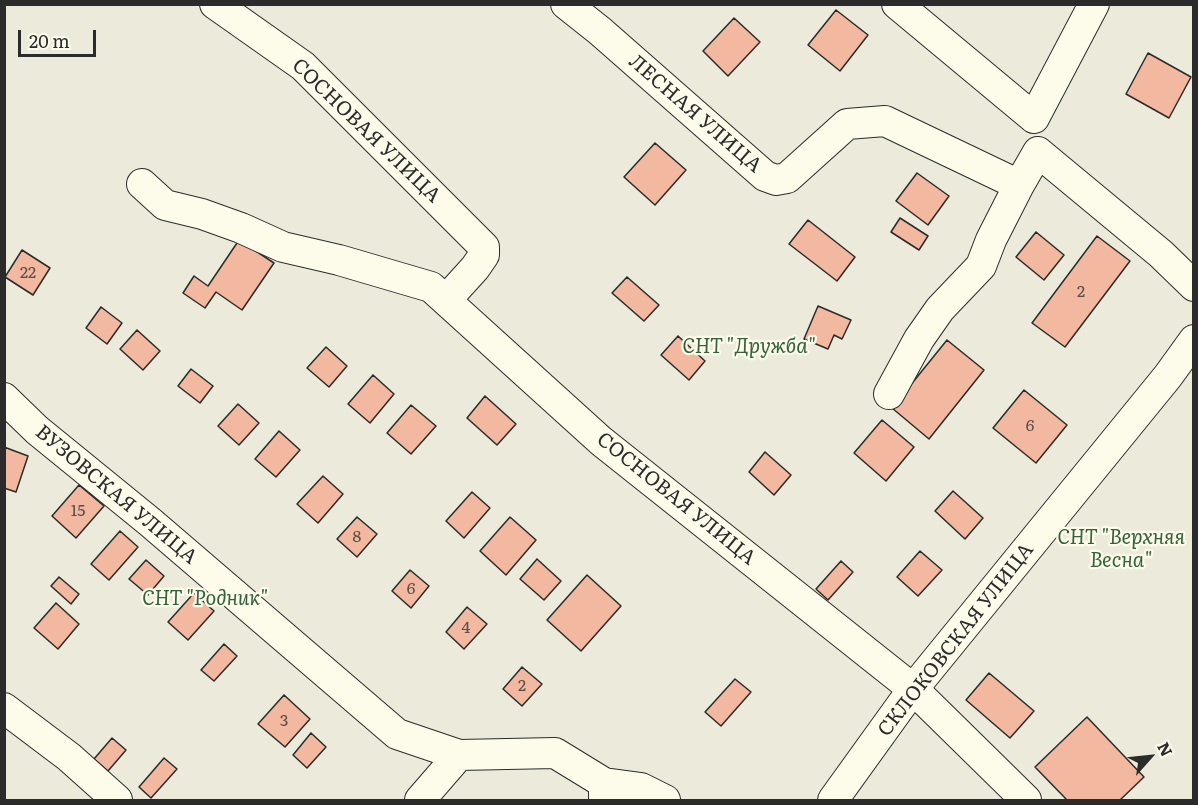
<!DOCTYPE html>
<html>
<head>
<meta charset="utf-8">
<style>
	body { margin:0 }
	#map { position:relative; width:1198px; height:805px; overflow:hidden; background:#fdfbea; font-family:Literata,serif }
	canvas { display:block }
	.frame { position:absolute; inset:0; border:6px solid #2b2b2b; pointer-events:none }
	.north { position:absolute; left:1120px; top:727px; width:60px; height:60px; -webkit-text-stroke:4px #fdfbea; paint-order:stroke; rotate:63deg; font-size:16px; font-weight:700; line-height:24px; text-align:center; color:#2b2b2b }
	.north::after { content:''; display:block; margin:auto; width:21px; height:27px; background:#2b2b2b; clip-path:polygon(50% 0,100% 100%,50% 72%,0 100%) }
	.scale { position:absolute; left:18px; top:30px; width:78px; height:27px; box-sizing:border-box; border:3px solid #2b2b2b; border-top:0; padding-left:8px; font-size:18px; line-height:21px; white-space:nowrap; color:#2b2b2b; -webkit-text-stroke:4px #fdfbea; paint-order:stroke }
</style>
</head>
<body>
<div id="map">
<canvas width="1198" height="805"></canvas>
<div class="frame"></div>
<div class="north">N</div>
<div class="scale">20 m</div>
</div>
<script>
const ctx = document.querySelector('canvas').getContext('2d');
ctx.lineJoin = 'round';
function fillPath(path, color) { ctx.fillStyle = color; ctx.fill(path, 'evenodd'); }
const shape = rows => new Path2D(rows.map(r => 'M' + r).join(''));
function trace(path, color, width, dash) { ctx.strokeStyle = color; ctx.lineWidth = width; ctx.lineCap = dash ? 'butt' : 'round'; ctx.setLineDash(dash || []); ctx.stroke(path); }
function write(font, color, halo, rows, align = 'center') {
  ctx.font = font + ' Literata,serif'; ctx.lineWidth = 4.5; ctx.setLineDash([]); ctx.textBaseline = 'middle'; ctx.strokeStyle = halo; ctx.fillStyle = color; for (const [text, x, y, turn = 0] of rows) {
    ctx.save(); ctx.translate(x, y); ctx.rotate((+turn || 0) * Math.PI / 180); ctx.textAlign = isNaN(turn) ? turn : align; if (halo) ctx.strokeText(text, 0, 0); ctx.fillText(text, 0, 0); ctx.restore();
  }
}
const green = shape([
	[5,5,1193,5,1193,800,5,800,5,5]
]);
fillPath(green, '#ecebdb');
trace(green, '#74746e', 1.5);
const building = shape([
	[836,10,868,35,840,71,808,45,836,10],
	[734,18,760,42,728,76,703,51,734,18],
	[1148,53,1191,77,1169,118,1126,94,1148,53],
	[655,143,686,170,655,205,624,177,655,143],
	[917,173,949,196,928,225,896,201,917,173],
	[900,218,928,236,919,250,891,232,900,218],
	[808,220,855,257,837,281,789,244,808,220],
	[1036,232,1064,255,1044,280,1016,257,1036,232],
	[1097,236,1130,261,1065,347,1032,323,1097,236],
	[239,240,274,263,242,310,216,292,205,308,183,293,194,276,208,286,239,240],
	[22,250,50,268,33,295,5,277,22,250],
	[627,277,659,305,644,321,612,293,627,277],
	[818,306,851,320,842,339,834,335,828,349,804,339,818,306],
	[101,307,122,323,107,344,86,328,101,307],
	[137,330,160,351,143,370,120,349,137,330],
	[678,336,705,361,689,380,661,355,678,336],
	[947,340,984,370,929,439,892,408,947,340],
	[326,347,347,366,329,387,307,368,326,347],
	[191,369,213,386,200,403,178,386,191,369],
	[373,375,394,394,370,423,348,404,373,375],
	[1024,390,1067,425,1036,463,993,428,1024,390],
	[485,396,516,424,497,445,467,418,485,396],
	[238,404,259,423,239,445,218,426,238,404],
	[411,405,436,426,411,454,387,433,411,405],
	[882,420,914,447,886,481,854,453,882,420],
	[279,431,300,450,276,477,255,459,279,431],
	[4,447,28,456,16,492,4,488,4,447],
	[765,452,791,475,774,495,749,472,765,452],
	[323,476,343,494,318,523,297,504,323,476],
	[79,485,104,506,76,538,52,516,79,485],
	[953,491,983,518,965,539,935,511,953,491],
	[472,492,490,508,464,538,446,521,472,492],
	[357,517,377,534,357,557,337,539,357,517],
	[510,517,536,540,506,575,480,551,510,517],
	[120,531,138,547,109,580,91,564,120,531],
	[920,551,942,570,918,596,897,577,920,551],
	[537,559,561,581,544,600,520,579,537,559],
	[146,560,164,576,148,595,129,579,146,560],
	[841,561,853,572,828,600,816,589,841,561],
	[410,570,429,586,411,608,392,591,410,570],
	[587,575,621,606,581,651,547,620,587,575],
	[59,577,79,594,71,604,51,586,59,577],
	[194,593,214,611,188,640,168,622,194,593],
	[56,603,79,624,58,649,34,628,56,603],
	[467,607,487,624,464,649,446,632,467,607],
	[224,644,237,656,214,681,201,670,224,644],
	[522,667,542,684,522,706,503,689,522,667],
	[989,673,1034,711,1010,738,966,700,989,673],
	[735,679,751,692,721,726,705,712,735,679],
	[284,695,310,719,285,747,258,724,284,695],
	[1087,717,1144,777,1120,800,1067,800,1035,767,1087,717],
	[311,733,326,747,307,768,293,755,311,733],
	[112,738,126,750,108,771,94,759,112,738],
	[164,758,177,769,151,798,139,787,164,758]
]);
fillPath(building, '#f2b8a0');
trace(building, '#2b2b2b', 1.5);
const minor = shape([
	[215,4,303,66,484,247,484,255,475,268,446,300],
	[566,4,600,31,765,176,776,180,787,178,847,124,885,121,1019,185,1038,152],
	[897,4,1034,118],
	[1034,118,1094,4],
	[1038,152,1161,254,1194,286],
	[142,184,165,205,202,214,241,228,283,247,339,260,431,287,601,441,913,689,1026,800],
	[889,394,919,339,940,309,981,266,991,240,1019,185],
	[4,398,37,430,150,522,397,734,459,755,555,753,604,783,604,800],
	[4,708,69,757,117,800],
	[604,783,641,788,665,800],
	[420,800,459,755],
	[833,800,913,689,1168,376,1194,340]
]);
trace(minor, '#2b2b2b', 32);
trace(minor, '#fdfbea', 30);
write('16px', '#5d4e48', null, [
	["22",28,273],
	["2",1081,292],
	["6",1030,426],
	["15",78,511],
	["8",357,537],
	["6",411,589],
	["4",466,628],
	["2",522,686],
	["3",284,721]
]);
write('20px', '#2b2b2b', '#fdfbea', [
	["ЛЕСНАЯ УЛИЦА",695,114,41],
	["СОСНОВАЯ УЛИЦА",366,131,44],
	["ВУЗОВСКАЯ УЛИЦА",116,495,40],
	["СОСНОВАЯ УЛИЦА",676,499,39],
	["СКЛОКОВСКАЯ УЛИЦА",956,640,-52]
]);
write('italic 20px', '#34623c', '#fdfbea', [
	["СНТ \"Дружба\"",749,347],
	["СНТ \"Верхняя",1121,538],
	["Весна\"",1121,561],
	["СНТ \"Родник\"",205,599]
]);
</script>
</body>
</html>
